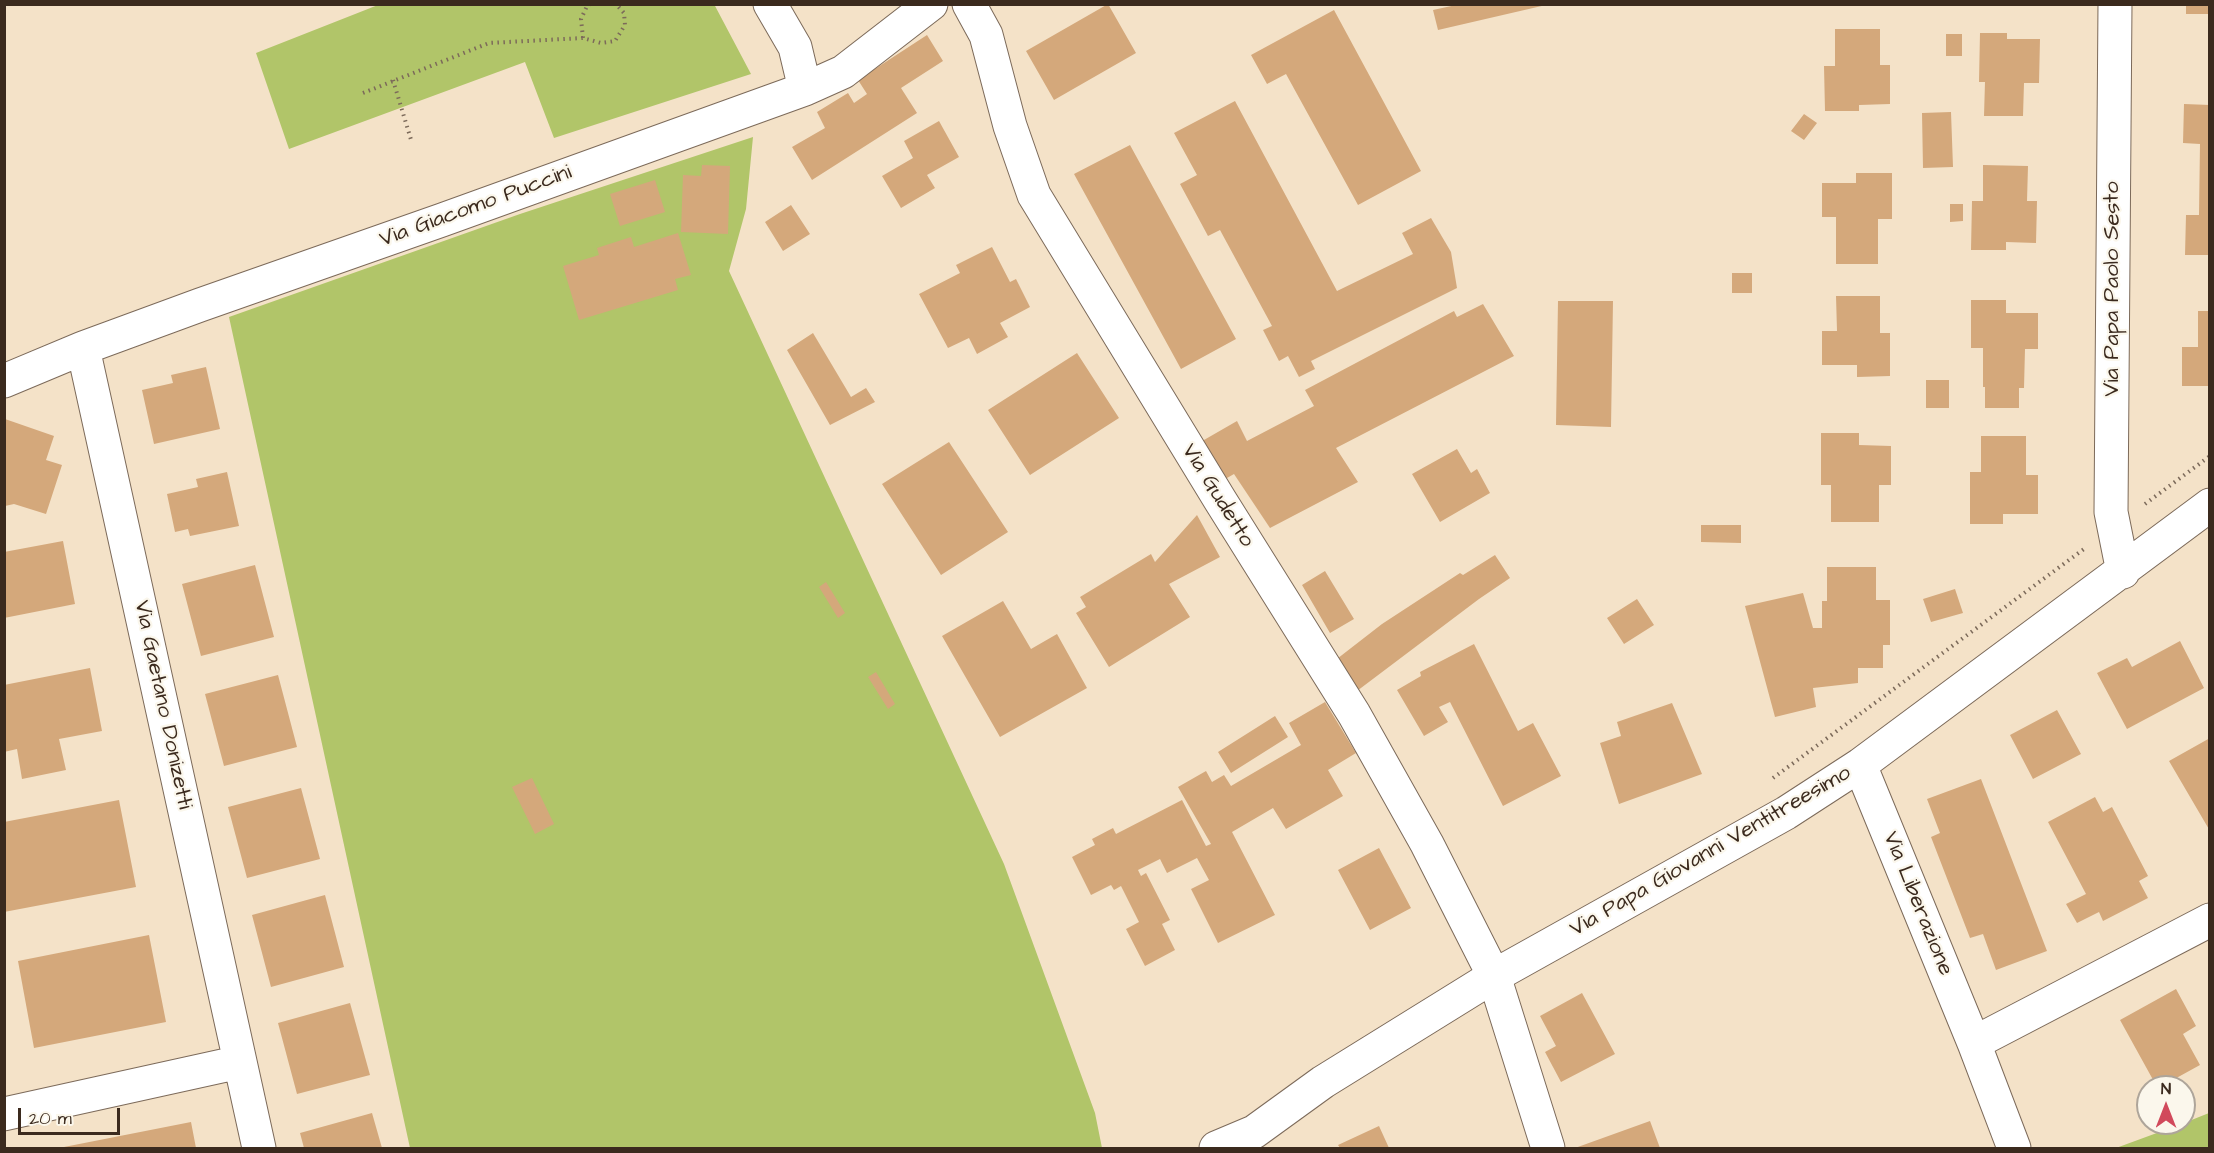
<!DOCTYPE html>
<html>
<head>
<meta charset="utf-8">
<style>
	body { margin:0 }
	#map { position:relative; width:2214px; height:1153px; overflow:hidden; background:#f4e2c8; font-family:"Architects Daughter",sans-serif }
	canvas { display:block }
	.frame { position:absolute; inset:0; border:6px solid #3b2a1e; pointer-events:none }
	.north { position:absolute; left:2136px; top:1075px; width:60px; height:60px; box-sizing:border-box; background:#fbf7ec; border:2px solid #aea59a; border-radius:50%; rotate:0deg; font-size:16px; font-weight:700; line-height:24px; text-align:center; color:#3b2a1e }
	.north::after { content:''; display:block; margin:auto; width:21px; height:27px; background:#d1495b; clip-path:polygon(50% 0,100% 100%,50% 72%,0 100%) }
	.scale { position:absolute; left:18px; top:1108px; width:102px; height:27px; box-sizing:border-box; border:3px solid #3b2a1e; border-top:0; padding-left:8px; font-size:18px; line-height:21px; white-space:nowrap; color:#3b2a1e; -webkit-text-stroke:4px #fbf7ec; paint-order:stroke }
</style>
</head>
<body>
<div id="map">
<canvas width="2214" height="1153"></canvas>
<div class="frame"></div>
<div class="north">N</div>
<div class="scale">20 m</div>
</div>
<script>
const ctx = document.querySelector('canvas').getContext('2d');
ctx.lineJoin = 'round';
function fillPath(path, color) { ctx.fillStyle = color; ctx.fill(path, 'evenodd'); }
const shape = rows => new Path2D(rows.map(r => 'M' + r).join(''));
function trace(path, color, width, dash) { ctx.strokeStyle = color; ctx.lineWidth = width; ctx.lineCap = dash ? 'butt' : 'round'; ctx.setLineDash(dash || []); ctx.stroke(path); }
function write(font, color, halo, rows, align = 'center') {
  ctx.font = font + ' "Architects Daughter",sans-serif'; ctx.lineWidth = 4.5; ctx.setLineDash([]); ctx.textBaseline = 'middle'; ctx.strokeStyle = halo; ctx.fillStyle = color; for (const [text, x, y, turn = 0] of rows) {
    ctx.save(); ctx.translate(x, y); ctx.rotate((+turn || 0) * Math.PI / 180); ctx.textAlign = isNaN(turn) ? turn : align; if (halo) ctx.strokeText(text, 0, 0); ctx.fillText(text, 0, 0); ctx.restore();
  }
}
fillPath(shape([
	[714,4,751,74,554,138,525,62,289,149,256,53,378,5],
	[753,137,746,209,729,271,1004,864,1095,1113,1102,1148,410,1148,229,317,520,214],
	[2209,1113,2209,1148,2116,1148,2184,1123]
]), '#b1c569');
fillPath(shape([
	[1108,4,1136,53,1054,100,1026,51],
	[2186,4,2210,4,2210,14,2186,14],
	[1456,5,1546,5,1438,30,1433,10],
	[1334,10,1421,171,1358,205,1286,74,1267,84,1251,55],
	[1835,29,1880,29,1880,65,1890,65,1890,104,1859,105,1859,111,1825,111,1824,66,1835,66],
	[1980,33,2007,33,2007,39,2040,39,2039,83,2024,83,2023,116,1984,116,1985,82,1979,82],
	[1946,34,1962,34,1962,56,1946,56],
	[927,35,943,61,901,88,917,113,812,180,792,147,825,128,817,112,848,93,854,103,867,94,858,80],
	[1235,101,1337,291,1413,254,1402,233,1431,218,1451,252,1457,288,1311,361,1315,369,1299,377,1288,356,1279,361,1263,330,1272,326,1220,230,1208,236,1180,184,1197,175,1174,133],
	[2184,104,2210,105,2210,255,2185,255,2186,215,2199,215,2200,144,2183,143],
	[1951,112,1953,167,1923,168,1922,113],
	[1804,114,1817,123,1804,140,1791,131],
	[939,121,959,157,927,175,935,188,901,208,882,176,913,158,904,141],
	[1130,145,1236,339,1181,369,1074,174],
	[702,165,730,166,728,234,681,232,683,175,701,176],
	[1983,165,2028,166,2027,201,2037,201,2036,243,2006,242,2006,250,1971,250,1972,201,1983,201],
	[1856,173,1892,173,1892,219,1878,219,1878,264,1836,264,1836,217,1822,217,1822,183,1856,183],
	[655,180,665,212,620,226,610,194],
	[1950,204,1963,204,1963,221,1950,222],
	[791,205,810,234,783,251,765,222],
	[678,233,691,275,675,279,678,290,579,320,563,266,599,255,597,248,631,237,634,247],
	[992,247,1010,282,1016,279,1030,307,1000,323,1008,337,977,354,969,338,948,348,919,294,960,273,956,265],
	[1732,273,1752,273,1752,293,1732,293],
	[1836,296,1880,296,1880,333,1890,333,1890,376,1857,377,1857,365,1822,365,1822,331,1837,331],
	[1971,300,2006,300,2006,313,2038,313,2038,349,2025,349,2024,388,2019,388,2019,408,1985,408,1985,387,1983,387,1983,348,1971,348],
	[1558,301,1613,301,1611,427,1556,425],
	[1483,304,1514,356,1336,448,1358,482,1270,528,1234,474,1220,482,1197,444,1237,421,1247,441,1314,406,1305,390,1454,311,1457,317],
	[2198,311,2210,311,2210,386,2182,386,2182,347,2198,347],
	[813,333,851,397,866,388,875,402,830,425,787,350],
	[1077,353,1119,418,1030,475,988,410],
	[206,367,220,429,154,444,142,390,173,383,171,375],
	[1926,380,1949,380,1949,408,1926,408],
	[5,419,54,436,46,460,62,465,46,514,14,504,5,506],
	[1821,433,1859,433,1859,445,1891,446,1891,485,1879,485,1879,522,1831,522,1831,485,1821,485],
	[1981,436,2026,436,2026,475,2038,475,2038,514,2003,514,2003,524,1970,524,1970,472,1981,472],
	[949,442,1008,532,941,575,882,484],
	[1457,449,1471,473,1477,469,1490,493,1440,522,1412,474],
	[227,472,239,526,190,536,188,529,175,532,167,494,198,487,196,479],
	[1197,515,1220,557,1169,584,1190,617,1109,667,1076,613,1086,607,1080,597,1151,554,1155,562],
	[1701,525,1741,525,1741,543,1701,542],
	[63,541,75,604,4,618,4,552],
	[1495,555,1510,578,1479,599,1353,694,1333,662,1382,624,1460,573,1463,575],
	[255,565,274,637,201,656,182,584],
	[1827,567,1876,567,1876,600,1890,600,1890,645,1883,645,1883,668,1858,668,1858,683,1813,688,1816,707,1775,717,1745,606,1803,593,1813,628,1822,628,1822,601,1827,601],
	[1325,571,1354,619,1330,633,1302,585],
	[826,582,845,613,838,618,819,587],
	[1955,589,1963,613,1931,622,1923,599],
	[1637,599,1654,625,1624,644,1607,618],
	[1003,601,1031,649,1057,634,1087,688,1000,737,942,636],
	[2180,641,2204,688,2127,729,2097,673,2127,658,2132,667],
	[1474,644,1518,731,1533,723,1561,776,1503,806,1450,702,1439,707,1448,722,1424,736,1397,690,1421,676,1420,672],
	[90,668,102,731,59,739,66,770,22,779,17,749,4,752,4,685],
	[876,672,895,704,888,709,868,677],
	[278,675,297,747,224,766,205,694],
	[1325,702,1356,753,1328,770,1343,796,1286,829,1273,808,1232,832,1275,915,1218,943,1191,889,1209,880,1197,858,1167,873,1160,859,1138,870,1141,876,1146,873,1170,920,1162,924,1175,950,1145,966,1126,929,1139,922,1121,886,1114,890,1111,885,1091,895,1072,857,1095,845,1092,839,1113,828,1116,834,1182,800,1206,846,1211,844,1178,787,1206,771,1212,782,1224,775,1231,786,1301,745,1289,723],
	[1672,703,1702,774,1619,804,1600,743,1621,736,1617,722],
	[2057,710,2081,754,2033,779,2010,735],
	[1275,716,1288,737,1231,773,1218,752],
	[2210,738,2210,831,2169,761],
	[532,778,554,824,535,834,512,787],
	[1981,779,2047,951,1996,970,1983,934,1970,938,1931,837,1940,833,1927,799],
	[301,788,320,859,247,878,228,807],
	[2095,797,2103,812,2112,807,2148,876,2139,881,2148,898,2103,921,2099,912,2077,923,2066,904,2086,894,2048,822],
	[119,800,136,887,4,912,4,822],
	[1379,848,1411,908,1370,930,1338,870],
	[325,895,344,967,271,987,252,915],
	[149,935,166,1022,34,1048,18,961],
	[2176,989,2196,1026,2183,1034,2200,1065,2160,1087,2157,1087,2120,1020],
	[1582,993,1615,1054,1561,1082,1545,1052,1556,1046,1540,1016],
	[350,1003,370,1075,297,1094,278,1023],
	[372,1113,382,1148,304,1148,300,1133],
	[1650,1121,1660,1148,1575,1148],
	[191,1122,196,1148,65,1148,64,1147],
	[1379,1126,1389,1148,1340,1148,1338,1145]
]), '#d4a87b');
const street = shape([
	[770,4,795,47,805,89],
	[969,4,986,35,1010,126,1034,195,1220,500,1354,714,1427,844,1494,976,1548,1148],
	[2115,4,2111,512,2123,572],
	[83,348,259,1148],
	[4,381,83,348,200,305,442,220,805,89,843,72,931,4],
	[1860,765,1974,1043,2014,1148],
	[1974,1043,2210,920],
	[4,1114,240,1062],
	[1216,1148,1254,1132,1323,1082,1494,976,1786,813,1860,765,2210,505]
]);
trace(street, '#7c6a5a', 35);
trace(shape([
	[583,38,581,19,587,6,590,4],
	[393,80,412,143],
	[363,93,489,43,583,38,601,43,615,41,625,25,624,13,616,4],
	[2145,504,2210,456],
	[1773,778,2084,549]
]), '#7c6a5a', 4, [1.5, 4.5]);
trace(street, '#fff', 33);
write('22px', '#3b2a1e', '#fbf7ec', [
	["Via Giacomo Puccini",476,207,-20],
	["Via Papa Paolo Sesto",2113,289,-90],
	["Via Gudetto",1217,496,58],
	["Via Gaetano Donizetti",162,705,78],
	["Via Papa Giovanni Ventitreesimo",1711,852,-30],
	["Via Liberazione",1917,904,68]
]);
</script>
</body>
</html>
